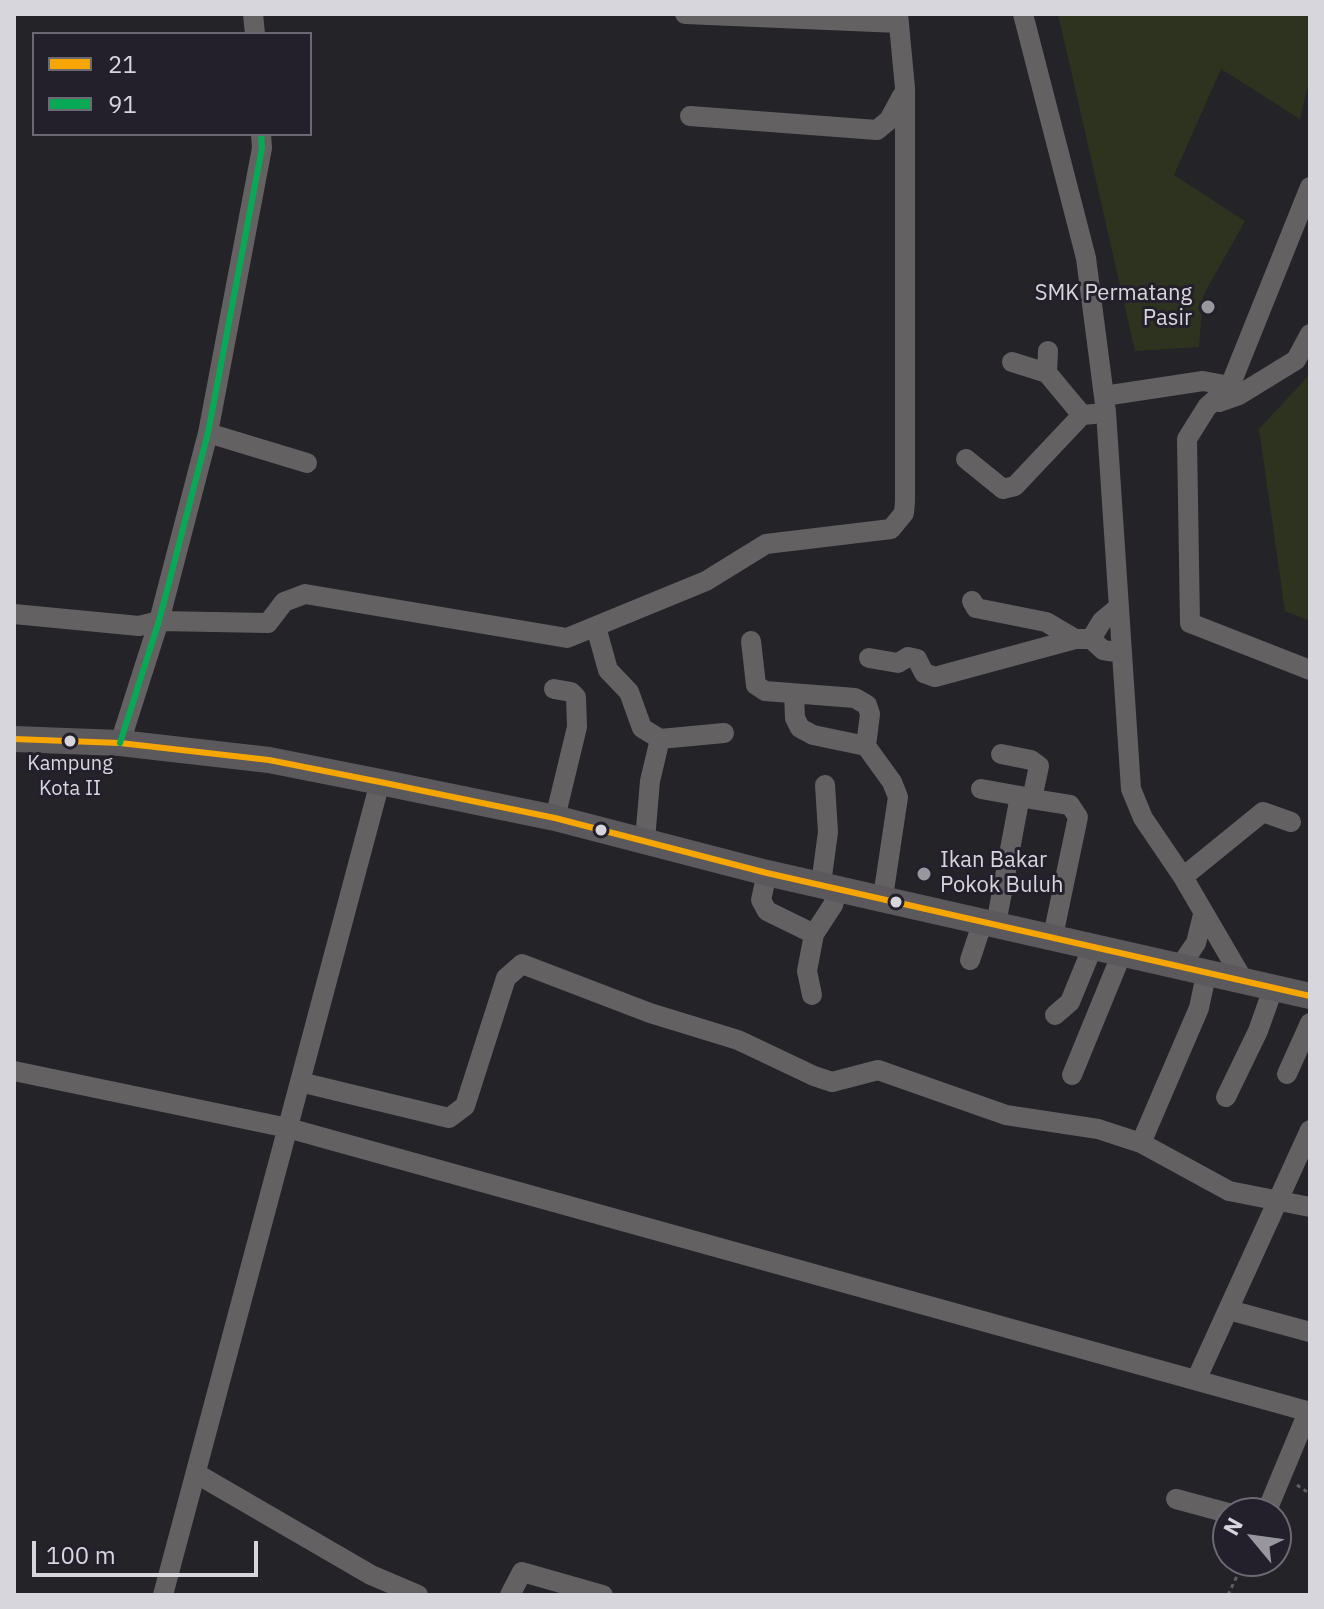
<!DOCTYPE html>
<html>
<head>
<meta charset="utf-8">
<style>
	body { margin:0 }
	#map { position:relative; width:1324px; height:1609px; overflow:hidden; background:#242328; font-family:"IBM Plex Sans",sans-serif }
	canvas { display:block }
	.frame { position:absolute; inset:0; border:16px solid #d8d6dd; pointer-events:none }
	.legend { position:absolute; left:32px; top:32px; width:280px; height:104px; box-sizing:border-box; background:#23202b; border:2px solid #6b6972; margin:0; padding:10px 14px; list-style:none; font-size:24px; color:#d8d6dd }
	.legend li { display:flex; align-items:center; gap:16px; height:40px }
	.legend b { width:40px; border:2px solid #6b6972 }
	.north { position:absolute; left:1212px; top:1497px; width:80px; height:80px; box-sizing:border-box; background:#23202b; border:2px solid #6b6972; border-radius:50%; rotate:299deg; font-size:22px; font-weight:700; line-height:32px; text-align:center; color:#d8d6dd }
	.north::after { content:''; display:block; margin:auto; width:28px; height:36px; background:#99979e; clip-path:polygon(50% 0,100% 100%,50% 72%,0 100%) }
	.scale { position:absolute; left:32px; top:1541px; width:226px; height:36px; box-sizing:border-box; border:4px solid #d8d6dd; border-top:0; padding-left:10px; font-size:24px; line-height:28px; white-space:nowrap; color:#d8d6dd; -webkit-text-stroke:6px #23202b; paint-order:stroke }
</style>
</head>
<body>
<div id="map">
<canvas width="1324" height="1609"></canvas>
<div class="frame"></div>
<ul class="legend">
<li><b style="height:10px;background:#f7a600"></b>21</li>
<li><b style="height:10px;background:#06aa56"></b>91</li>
</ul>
<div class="north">N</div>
<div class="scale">100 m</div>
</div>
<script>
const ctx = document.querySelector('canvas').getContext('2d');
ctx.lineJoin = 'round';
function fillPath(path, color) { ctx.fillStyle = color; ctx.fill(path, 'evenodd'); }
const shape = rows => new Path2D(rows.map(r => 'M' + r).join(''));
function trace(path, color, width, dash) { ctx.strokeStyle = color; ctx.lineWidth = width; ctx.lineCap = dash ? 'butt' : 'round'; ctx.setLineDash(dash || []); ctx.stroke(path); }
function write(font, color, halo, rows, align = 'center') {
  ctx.font = font + ' "IBM Plex Sans",sans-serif'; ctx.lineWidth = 6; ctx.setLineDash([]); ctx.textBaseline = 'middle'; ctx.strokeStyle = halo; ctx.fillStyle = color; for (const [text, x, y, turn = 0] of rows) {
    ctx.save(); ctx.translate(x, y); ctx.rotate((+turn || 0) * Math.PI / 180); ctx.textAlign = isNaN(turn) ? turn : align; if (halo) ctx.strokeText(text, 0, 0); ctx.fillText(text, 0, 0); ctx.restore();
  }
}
fillPath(shape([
	[1058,14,1310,14,1310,77,1300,119,1221,69,1174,175,1245,221,1203,296,1199,347,1135,351],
	[1310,374,1310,621,1285,611,1259,429]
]), '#2e331f');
trace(shape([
	[1297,1485,1310,1494],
	[1228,1595,1244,1561]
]), '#5f5e5f', 3, [4, 4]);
trace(shape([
	[253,14,255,34],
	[685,14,899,23],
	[1023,14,1086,258,1106,412,1131,789,1143,818,1183,877,1242,978],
	[690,116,877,130,889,120,902,96],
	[1310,187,1230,386,1207,407,1187,439,1190,623,1310,670],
	[1012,362,1047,373,1082,415,1094,414],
	[1047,373,1048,351],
	[1104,396,1203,381,1230,386],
	[1219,402,1239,395,1296,360,1310,334],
	[208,433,307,463],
	[966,459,1003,489,1015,486,1082,415],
	[972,601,976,608,1046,622,1075,639],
	[14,614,139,626,159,621,268,623,284,602,305,594,567,638,706,581,766,544,891,529,904,513,905,501,905,88,898,14],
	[596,627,608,670,629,692,642,728,660,739,650,781,645,840],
	[1091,639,1102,621,1119,607],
	[751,641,756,685,765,691,855,698,867,705,870,714,866,746],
	[869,658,898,663,908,657,917,659,924,673,935,677,1075,639,1091,639,1103,650,1122,653],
	[554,689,571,692,576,697,577,727,555,818],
	[794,694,795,718,800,728,813,735,866,746,892,782,898,797,883,897],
	[660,739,724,733],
	[120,743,159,621,208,433,262,148,261,134],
	[1001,754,1031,760,1039,766,1032,799,1070,805,1078,817,1053,936],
	[981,789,1020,796],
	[767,873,761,900,767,911,814,934,807,971,812,995],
	[1183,877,1263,812,1291,822],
	[821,884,828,832,825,785],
	[996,924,1020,796,1032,799],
	[814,934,833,905,838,888],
	[970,960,983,921],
	[1181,965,1196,943,1203,915],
	[1055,1015,1070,1002,1093,946],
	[14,1071,288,1128,1310,1412],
	[1287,1074,1310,1023],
	[1072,1075,1122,953],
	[300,1082,449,1118,465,1106,506,978,522,964,650,1013,738,1040,814,1076,832,1082,878,1070,1006,1115,1098,1129,1141,1143,1229,1191,1310,1207],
	[1226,1097,1258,1031,1274,986],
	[1141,1143,1199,1008,1207,970],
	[1229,1310,1310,1332],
	[1197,1378,1310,1130],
	[197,1474,371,1575,418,1595],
	[1176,1499,1228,1513],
	[1266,1513,1308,1412],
	[163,1595,380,782],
	[510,1595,522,1572,603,1595]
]), '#646163', 20);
trace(shape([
	[14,739,120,743,269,760,380,782,555,818,767,873,1310,996]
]), '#5b595b', 26);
trace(shape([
	[14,739,120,743,269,760,380,782,555,818,767,873,1310,996]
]), '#f7a600', 6);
trace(shape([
	[120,743,159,621,208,433,262,148,261,134]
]), '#06aa56', 6);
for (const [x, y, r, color] of [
	[1208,307,8,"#99979e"],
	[70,741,7,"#d8d6dd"],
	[601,830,7,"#d8d6dd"],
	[924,874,8,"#99979e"],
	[896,902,7,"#d8d6dd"]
]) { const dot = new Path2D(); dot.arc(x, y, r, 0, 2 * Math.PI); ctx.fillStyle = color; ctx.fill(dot); trace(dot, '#23202b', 3); }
write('20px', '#d8d6dd', '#23202b', [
	["Kampung",70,764],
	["Kota II",70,789]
]);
write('22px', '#d8d6dd', '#23202b', [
	["SMK Permatang",1192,294],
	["Pasir",1192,319],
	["Ikan Bakar",940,861,"left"],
	["Pokok Buluh",940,886,"left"]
], 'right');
</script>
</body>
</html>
